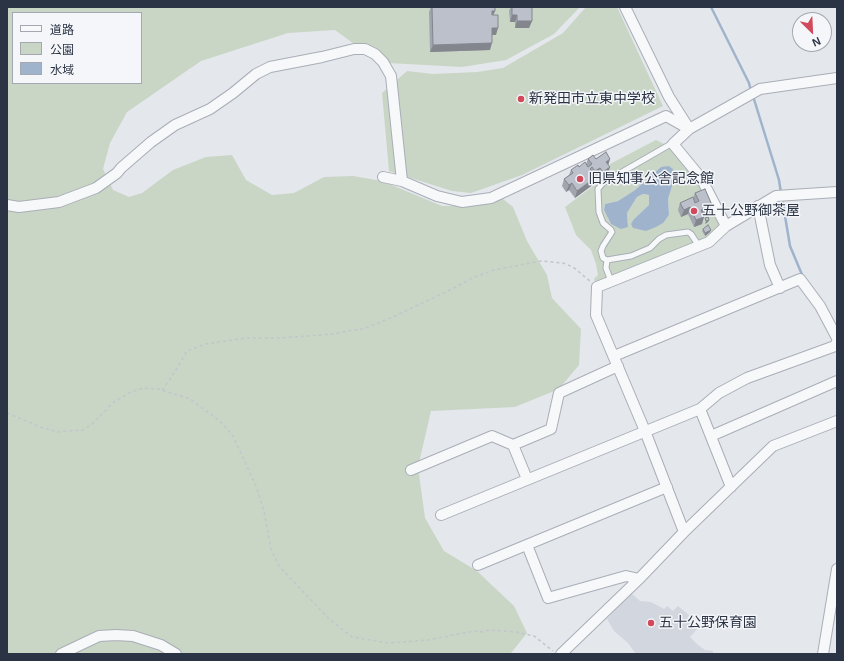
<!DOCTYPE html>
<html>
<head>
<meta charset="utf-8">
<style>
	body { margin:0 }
	#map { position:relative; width:844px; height:661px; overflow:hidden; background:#e4e7ec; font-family:Arial,"Noto Sans JP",sans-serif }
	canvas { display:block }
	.frame { position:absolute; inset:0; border:8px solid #2b3445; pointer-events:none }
	.legend { position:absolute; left:12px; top:12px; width:130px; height:72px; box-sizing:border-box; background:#f4f6f9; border:1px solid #a4a8b1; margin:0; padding:5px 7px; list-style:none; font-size:12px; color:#2b3445 }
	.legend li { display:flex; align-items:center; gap:8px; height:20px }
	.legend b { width:20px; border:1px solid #a4a8b1 }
	.north { position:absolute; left:792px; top:12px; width:40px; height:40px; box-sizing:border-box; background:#f4f6f9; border:1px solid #a4a8b1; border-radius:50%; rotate:156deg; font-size:11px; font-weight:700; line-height:16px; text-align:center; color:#2b3445 }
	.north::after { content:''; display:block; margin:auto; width:14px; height:18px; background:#d1495b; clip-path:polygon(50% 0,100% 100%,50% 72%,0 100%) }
</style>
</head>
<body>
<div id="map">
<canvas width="844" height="661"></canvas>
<div class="frame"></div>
<ul class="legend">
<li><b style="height:5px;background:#f7f8fa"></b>道路</li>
<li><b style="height:11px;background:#c9d6c5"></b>公園</li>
<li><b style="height:11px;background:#9fb4cc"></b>水域</li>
</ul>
<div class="north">N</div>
</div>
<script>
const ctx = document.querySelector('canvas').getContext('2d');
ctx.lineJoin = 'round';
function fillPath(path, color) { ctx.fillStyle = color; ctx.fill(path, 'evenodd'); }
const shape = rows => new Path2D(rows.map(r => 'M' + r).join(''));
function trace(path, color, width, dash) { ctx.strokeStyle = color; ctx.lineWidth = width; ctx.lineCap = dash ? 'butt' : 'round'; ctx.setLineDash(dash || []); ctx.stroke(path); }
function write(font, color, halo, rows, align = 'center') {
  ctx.font = font + ' Arial,"Noto Sans JP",sans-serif'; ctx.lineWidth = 3; ctx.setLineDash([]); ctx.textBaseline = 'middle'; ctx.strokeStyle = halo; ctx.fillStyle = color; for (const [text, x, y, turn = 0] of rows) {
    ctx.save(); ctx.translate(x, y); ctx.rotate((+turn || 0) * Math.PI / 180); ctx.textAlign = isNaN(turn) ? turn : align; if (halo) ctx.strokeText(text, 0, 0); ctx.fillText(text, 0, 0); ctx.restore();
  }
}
fillPath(shape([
	[631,593,640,601,651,602,664,609,667,606,673,611,678,606,689,615,687,618,698,628,690,637,698,645,705,650,713,651,713,654,636,654,628,643,614,631,607,619]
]), '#d2d6de');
fillPath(shape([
	[7,7,580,7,554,34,506,60,462,67,388,63,361,49,335,30,288,33,201,61,127,112,110,143,103,169,113,190,129,197,142,193,173,170,206,157,232,155,246,180,272,195,294,193,324,177,353,176,382,181,442,206,474,206,503,199,513,207,527,241,547,275,552,298,581,329,579,365,559,389,515,407,431,411,418,467,425,518,444,551,477,571,514,606,527,633,511,653,7,654],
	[13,13,141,13,141,83,13,83],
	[586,7,617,7,663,106,522,175,471,193,452,191,389,171,382,93,407,71,433,74,477,72,503,68,563,33],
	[656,140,672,148,699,180,721,225,705,240,600,282,595,282,594,279,598,275,596,264,591,250,576,235,565,207,608,175,610,164],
	[661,167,674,170,674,180,668,199,669,215,646,230,634,228,634,219,649,205,649,195,643,194,637,197,627,213,628,226,611,224,604,210,605,204,618,201,635,190]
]), '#c9d6c5');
fillPath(shape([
	[669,166,674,170,674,180,668,199,669,215,663,223,656,227,646,231,633,228,631,224,634,219,649,205,649,195,643,194,637,197,627,213,628,227,621,229,611,224,604,210,605,204,618,201,635,190,661,167]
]), '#9fb4cc');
trace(shape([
	[711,7,749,83,751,91],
	[753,96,779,180,781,193],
	[782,198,790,246,803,277]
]), '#9fb4cc', 2.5);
const lane = shape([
	[673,144,669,145,603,183,598,189,599,212,603,223,611,230,612,232,603,246,601,251,603,258,607,260,631,256,650,248,659,239,666,235,688,232,691,234,699,246],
	[607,260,606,268,611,281]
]);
const street = shape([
	[625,7,669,97,688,127],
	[383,177,402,181,437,196,462,202,491,198,666,116,689,129],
	[7,205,19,207,59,202,96,188,117,173,121,168,151,142,175,125,210,109,233,93,256,74,270,67,322,57,354,49,365,49,375,54,383,62,391,76,402,181],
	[758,206,770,265,780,288],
	[726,226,701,178,673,144,689,129,760,89,837,78],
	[614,356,800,279,820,306,837,338],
	[700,409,731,487],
	[711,436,837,381],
	[513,445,527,479],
	[411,470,492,436,513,445,551,429,559,393,618,366],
	[441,515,700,409,719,393,747,378,835,346,837,342],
	[684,532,645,431,596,315,597,287,709,242,726,226,776,196,837,192],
	[527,545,548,598,626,576,639,579],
	[478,565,667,487],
	[61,654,99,636,116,635,133,636,161,645,176,654],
	[561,654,639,579,684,532,773,446,837,421],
	[823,654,837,569]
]);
trace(lane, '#a9aeb7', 7);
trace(street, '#a9aeb7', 12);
trace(shape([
	[162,390,171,378,187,351,205,344,246,338,280,338,335,334,346,331,363,329,393,317,456,287,472,278,494,270,541,261,563,263,573,267,591,282],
	[7,413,43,428,58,432,83,430,92,424,114,402,131,392,143,388,159,389,190,399,220,421,233,436,256,486,264,511,271,549,279,566,328,618,352,637,389,643,428,640,474,631,482,632,489,630,516,632,534,636,553,651]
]), '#c2c5cb', 1.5, [3, 3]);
trace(lane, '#f7f8fa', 5);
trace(street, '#f7f8fa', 10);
fillPath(shape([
	[431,7,495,7,495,11,493,15,496,35,492,35,490,50,430,52,429,12],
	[511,7,532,7,532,21,529,28,515,28,515,22,510,22,509,11],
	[588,159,610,159,608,164,608,174,601,179,597,175,595,176,594,184,575,198,569,190,566,192,562,186,564,179,569,175,571,170,586,164],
	[695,193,710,212,703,215,702,224,694,227,688,214,681,217,678,210,680,203,693,198],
	[703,229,710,232,705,236,702,231]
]), '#a1a5ae');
fillPath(shape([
	[492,11,495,11,492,18],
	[512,15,517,15,515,22,510,22],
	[517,21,532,21,529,28,515,28],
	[492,28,498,28,496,35,489,35],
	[492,43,490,50,430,52,433,45],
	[610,159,608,166,606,162],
	[610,167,608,174,601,179,603,172],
	[600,168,597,175,593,178,595,171],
	[596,177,594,184,575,198,577,191],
	[572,183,569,190,566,192,569,185],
	[712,205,710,212,699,217,701,210],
	[690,207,688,214,681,217,684,210],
	[704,217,702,224,694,227,696,220],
	[709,220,708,222,705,224,706,221],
	[711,230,710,232,705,236,705,233]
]), '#83868d');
const building = shape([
	[432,7,495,7,495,11,492,11,492,15,498,15,498,28,492,28,492,43,433,45,432,7],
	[512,7,532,7,532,21,517,21,517,15,512,15,512,7],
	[606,152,610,159,606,162,610,167,603,172,600,168,595,171,592,167,590,169,596,177,577,191,572,183,569,185,564,179,573,173,571,170,578,165,579,167,585,162,588,167,592,164,588,159,593,155,596,159,606,152],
	[705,189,712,205,701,210,704,217,696,220,690,207,684,210,680,203,693,197,695,203,699,201,695,193,705,189],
	[708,217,709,220,706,221,705,218,708,217],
	[708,225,711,230,705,233,703,229,708,225]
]);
fillPath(building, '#bbc0ca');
trace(building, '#83868d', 1);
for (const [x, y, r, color] of [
	[521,99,4,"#d1495b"],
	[580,179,4,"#d1495b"],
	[694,211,4,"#d1495b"],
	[651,623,4,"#d1495b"]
]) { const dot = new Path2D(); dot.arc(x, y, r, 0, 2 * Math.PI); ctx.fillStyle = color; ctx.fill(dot); trace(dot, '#f4f6f9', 1.5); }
write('14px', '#2b3445', '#f4f6f9', [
	["新発田市立東中学校",529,99],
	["旧県知事公舎記念館",588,179],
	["五十公野御茶屋",702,211],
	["五十公野保育園",659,623]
], 'left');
</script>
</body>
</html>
